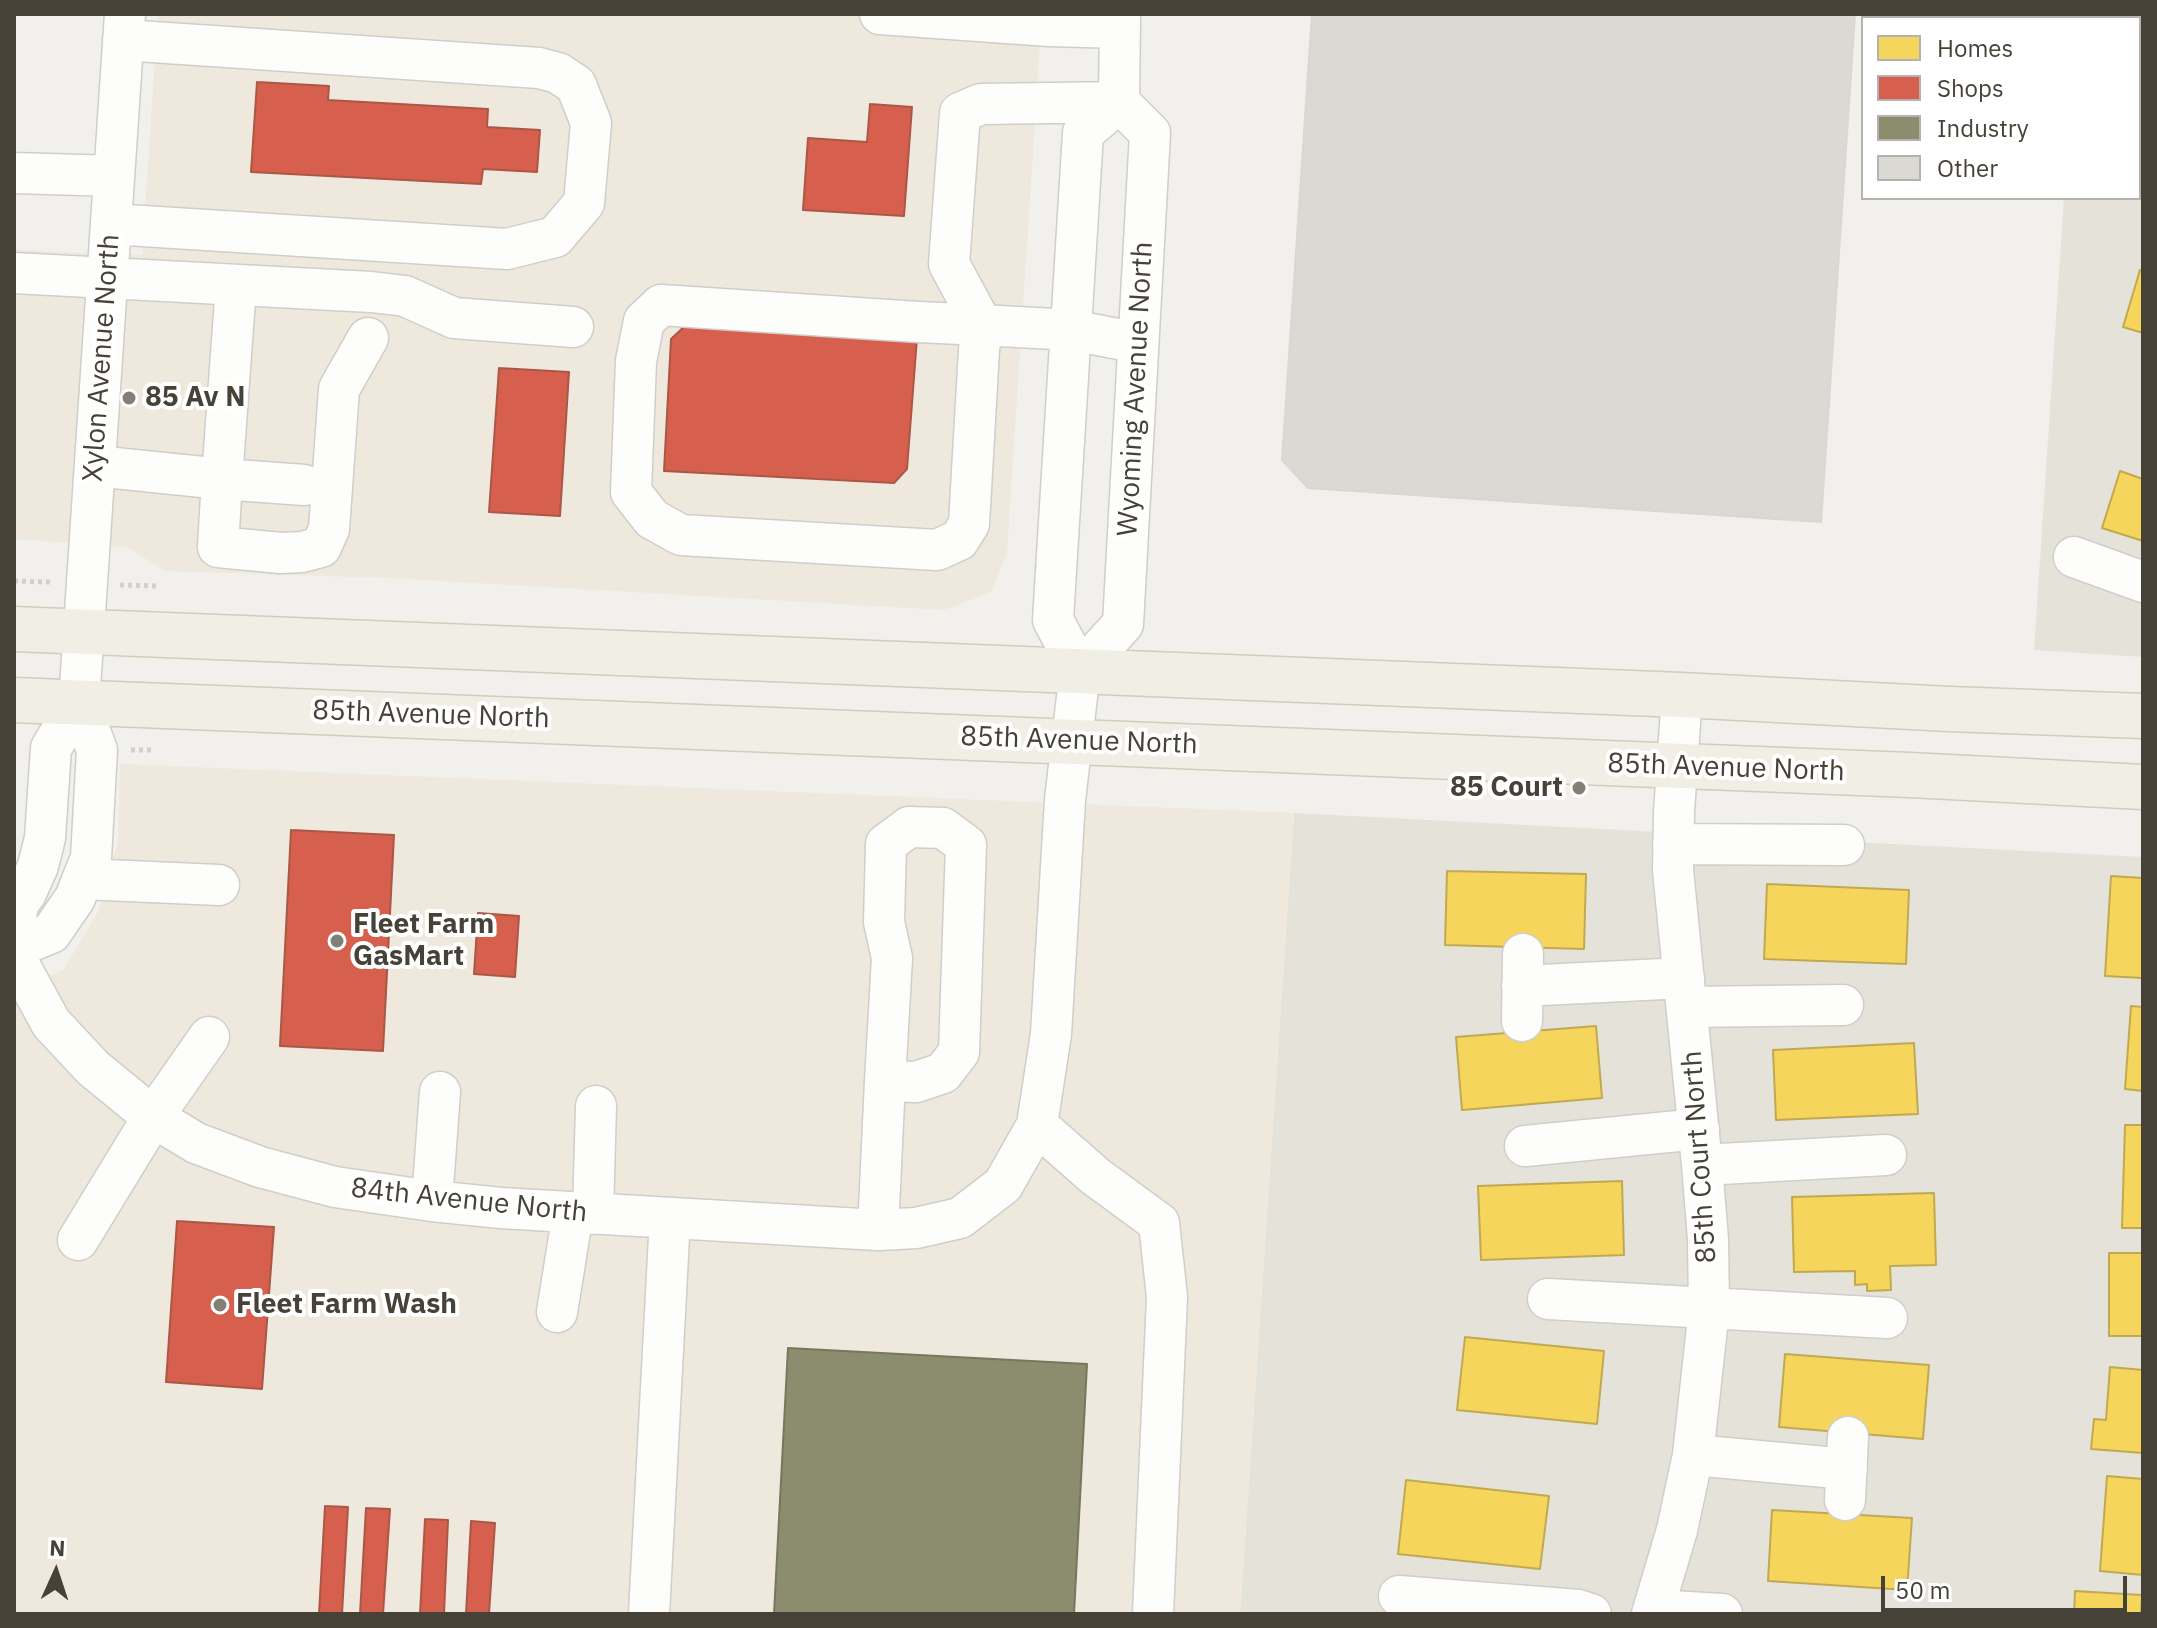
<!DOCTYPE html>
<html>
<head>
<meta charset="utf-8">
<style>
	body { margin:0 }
	#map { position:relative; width:2157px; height:1628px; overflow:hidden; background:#f1f0ec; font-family:"IBM Plex Sans",sans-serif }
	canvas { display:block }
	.frame { position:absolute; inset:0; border:16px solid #464238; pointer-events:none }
	.legend { position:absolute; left:1861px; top:16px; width:280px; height:184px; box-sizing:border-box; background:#fff; border:2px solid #b5b3af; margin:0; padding:10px 14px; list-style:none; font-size:24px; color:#464238 }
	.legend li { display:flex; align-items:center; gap:16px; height:40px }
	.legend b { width:40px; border:2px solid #b5b3af }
	.north { position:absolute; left:16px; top:1532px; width:80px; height:80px; -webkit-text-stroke:6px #fff; paint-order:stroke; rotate:3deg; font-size:22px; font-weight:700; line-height:32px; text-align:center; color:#464238 }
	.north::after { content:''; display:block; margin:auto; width:28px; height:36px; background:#464238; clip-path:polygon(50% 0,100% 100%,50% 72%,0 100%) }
	.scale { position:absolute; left:1881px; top:1576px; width:246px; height:36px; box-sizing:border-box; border:4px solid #464238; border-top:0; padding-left:10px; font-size:24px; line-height:28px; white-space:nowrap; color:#464238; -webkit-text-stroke:6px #fff; paint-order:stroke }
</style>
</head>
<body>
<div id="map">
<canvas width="2157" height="1628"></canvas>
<div class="frame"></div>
<ul class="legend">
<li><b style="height:22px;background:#f6d55c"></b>Homes</li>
<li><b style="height:22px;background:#d6604d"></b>Shops</li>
<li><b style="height:22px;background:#8c8c6e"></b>Industry</li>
<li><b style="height:22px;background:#dbd9d4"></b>Other</li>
</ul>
<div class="north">N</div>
<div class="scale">50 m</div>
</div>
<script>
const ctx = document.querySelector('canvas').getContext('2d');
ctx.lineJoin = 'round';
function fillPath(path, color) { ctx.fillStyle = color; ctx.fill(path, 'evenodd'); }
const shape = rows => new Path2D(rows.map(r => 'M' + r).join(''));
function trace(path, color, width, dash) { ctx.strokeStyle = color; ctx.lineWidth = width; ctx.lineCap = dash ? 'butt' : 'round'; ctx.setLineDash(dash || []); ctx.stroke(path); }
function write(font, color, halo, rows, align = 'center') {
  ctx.font = font + ' "IBM Plex Sans",sans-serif'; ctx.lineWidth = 8; ctx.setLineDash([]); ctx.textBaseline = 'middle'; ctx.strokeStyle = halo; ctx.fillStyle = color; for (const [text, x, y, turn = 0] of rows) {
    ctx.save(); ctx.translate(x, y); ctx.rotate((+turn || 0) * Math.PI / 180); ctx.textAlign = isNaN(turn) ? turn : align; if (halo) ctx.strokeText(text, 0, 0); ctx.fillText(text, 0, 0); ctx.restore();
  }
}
fillPath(shape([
	[2076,14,2143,14,2143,657,2034,650,2064,198,2139,198,2139,18,2076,18],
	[1294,813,2143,857,2143,1614,1240,1614]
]), '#e5e2da');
fillPath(shape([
	[158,14,1042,14,1007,552,992,592,944,610,390,578,165,571,127,547,14,539,14,250,142,255],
	[120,764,1294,813,1240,1614,14,1614,14,993,64,969,98,912,118,842]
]), '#efe9dd');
const homes = shape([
	[2139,114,2143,114,2142,175,2139,158,2139,114],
	[2140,270,2143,271,2143,333,2123,327,2140,270],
	[2120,471,2143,479,2143,541,2102,528,2120,471],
	[1447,871,1586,874,1584,949,1445,945,1447,871],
	[2111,876,2143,878,2143,978,2105,976,2111,876],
	[1767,884,1909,890,1906,964,1764,959,1767,884],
	[2131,1006,2143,1007,2143,1091,2125,1089,2131,1006],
	[1596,1026,1602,1098,1462,1110,1456,1037,1596,1026],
	[1914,1043,1918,1114,1776,1120,1773,1050,1914,1043],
	[2125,1125,2143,1125,2143,1228,2122,1228,2125,1125],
	[1622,1181,1624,1255,1481,1260,1478,1186,1622,1181],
	[1934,1193,1936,1265,1890,1266,1891,1290,1867,1291,1867,1284,1855,1285,1855,1271,1794,1272,1792,1197,1934,1193],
	[2109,1253,2143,1253,2143,1336,2109,1336,2109,1253],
	[1465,1337,1604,1351,1597,1424,1457,1410,1465,1337],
	[1785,1354,1929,1365,1923,1439,1779,1427,1785,1354],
	[2110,1367,2143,1370,2143,1453,2091,1449,2094,1419,2106,1420,2110,1367],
	[2107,1476,2143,1479,2143,1575,2100,1571,2107,1476],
	[1406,1480,1549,1496,1540,1569,1398,1554,1406,1480],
	[1772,1510,1912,1518,1907,1590,1768,1581,1772,1510],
	[2075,1591,2142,1595,2141,1614,2074,1614,2075,1591]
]);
fillPath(homes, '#f6d55c');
trace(homes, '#c1a951', 2);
const shops = shape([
	[257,82,329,86,328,100,488,109,487,127,540,130,537,172,483,169,481,184,251,172,257,82],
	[870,104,912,107,904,216,803,210,808,138,867,142,870,104],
	[687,324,917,338,907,469,894,483,664,471,671,339,687,324],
	[499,368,569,372,560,516,489,512,499,368],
	[291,830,394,835,383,1051,280,1046,291,830],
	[478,913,519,916,515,977,474,974,478,913],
	[177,1221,274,1227,262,1389,166,1382,177,1221],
	[325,1506,348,1507,342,1614,319,1614,325,1506],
	[366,1508,390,1509,383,1614,360,1614,366,1508],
	[425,1519,448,1520,444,1614,420,1614,425,1519],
	[471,1521,495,1523,489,1614,466,1614,471,1521]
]);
fillPath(shops, '#d6604d');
trace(shops, '#ab5747', 2);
const industry = shape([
	[788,1348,1087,1364,1074,1614,774,1614,788,1348]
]);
fillPath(industry, '#8c8c6e');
trace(industry, '#77765e', 2);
const building = shape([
	[1312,14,1855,14,1821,522,1308,488,1282,460,1312,14]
]);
fillPath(building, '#dbd9d4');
trace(building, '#d9d7d2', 2);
const minor = shape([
	[880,14,1049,26,1120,28],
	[1119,102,981,104,960,113,949,264,982,325,979,350,969,524,959,540,937,550,681,535,652,519,631,492,636,361,644,321,661,305,919,322,982,325,1072,330,1138,343],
	[14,173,114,176],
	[111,224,507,249,555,237,584,203,591,123,576,85,558,73,539,68,123,40],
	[14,273,371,292,405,296,454,318,573,327],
	[95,466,222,479,236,285],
	[304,485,222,479,218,547,281,553,302,552,321,547,329,529,339,389,368,338],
	[2074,557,2143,582],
	[1080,671,1123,624,1150,133,1119,102,1120,14],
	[1673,844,1844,845],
	[83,879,219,885],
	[14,931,18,904,26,893,38,866,45,838,51,748,79,702],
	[14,948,51,933,75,898,91,858,97,750,79,702,125,14],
	[14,955,51,1023,93,1068,153,1117,196,1143,260,1167,335,1187,432,1201,501,1208,878,1230,916,1228,960,1218,1003,1185,1037,1125,1051,1034,1065,800,1080,671,1053,620,1083,133,1119,102],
	[1522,986,1684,978],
	[1688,1007,1843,1005],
	[1522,1021,1523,954],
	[1037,1125,1095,1176,1159,1223,1167,1297,1153,1614],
	[1525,1146,1699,1129],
	[1702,1165,1886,1155],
	[432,1201,440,1092],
	[593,1214,596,1106],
	[878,1230,885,1081,892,958,884,922,886,844,909,827,943,828,966,845,959,1052,943,1073,916,1082,885,1081],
	[78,1240,153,1117,209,1037],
	[1548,1299,1887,1318],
	[557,1312,573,1213],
	[1693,1455,1847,1469],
	[1845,1500,1848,1437],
	[1399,1596,1578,1610,1591,1614],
	[1654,1610,1722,1614],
	[649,1614,670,1218],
	[1652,1614,1677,1530,1693,1455,1709,1309,1708,1239,1702,1165,1673,870,1674,812,1682,695]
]);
const major = shape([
	[14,629,1682,695,1949,709,2143,716],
	[14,700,1910,775,2143,787]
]);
trace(minor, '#cfceca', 43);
trace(major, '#d2ccbb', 47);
trace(shape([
	[14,581,50,582],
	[120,585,159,586],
	[131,750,152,750]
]), '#d1d0cb', 5, [4, 4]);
trace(minor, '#fdfdfc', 40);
trace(major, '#f0eee5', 44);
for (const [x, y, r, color] of [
	[129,398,8,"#827f77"],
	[1579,788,8,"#827f77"],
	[337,941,8,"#827f77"],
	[220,1305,8,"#827f77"]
]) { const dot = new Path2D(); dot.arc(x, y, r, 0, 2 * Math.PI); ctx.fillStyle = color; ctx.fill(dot); trace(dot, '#fff', 3); }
write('28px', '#464238', '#fff', [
	["Xylon Avenue North",102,358,-86],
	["Wyoming Avenue North",1136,389,-87],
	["85th Avenue North",431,715,2],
	["85th Avenue North",1079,741,2],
	["85th Avenue North",1726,768,2],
	["85th Court North",1700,1157,-94],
	["84th Avenue North",469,1201,6]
]);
write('bold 28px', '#464238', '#fff', [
	["85 Av N",145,398],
	["85 Court",1563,788,"right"],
	["Fleet Farm",353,925],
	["GasMart",353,957],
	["Fleet Farm Wash",236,1305]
], 'left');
</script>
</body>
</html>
